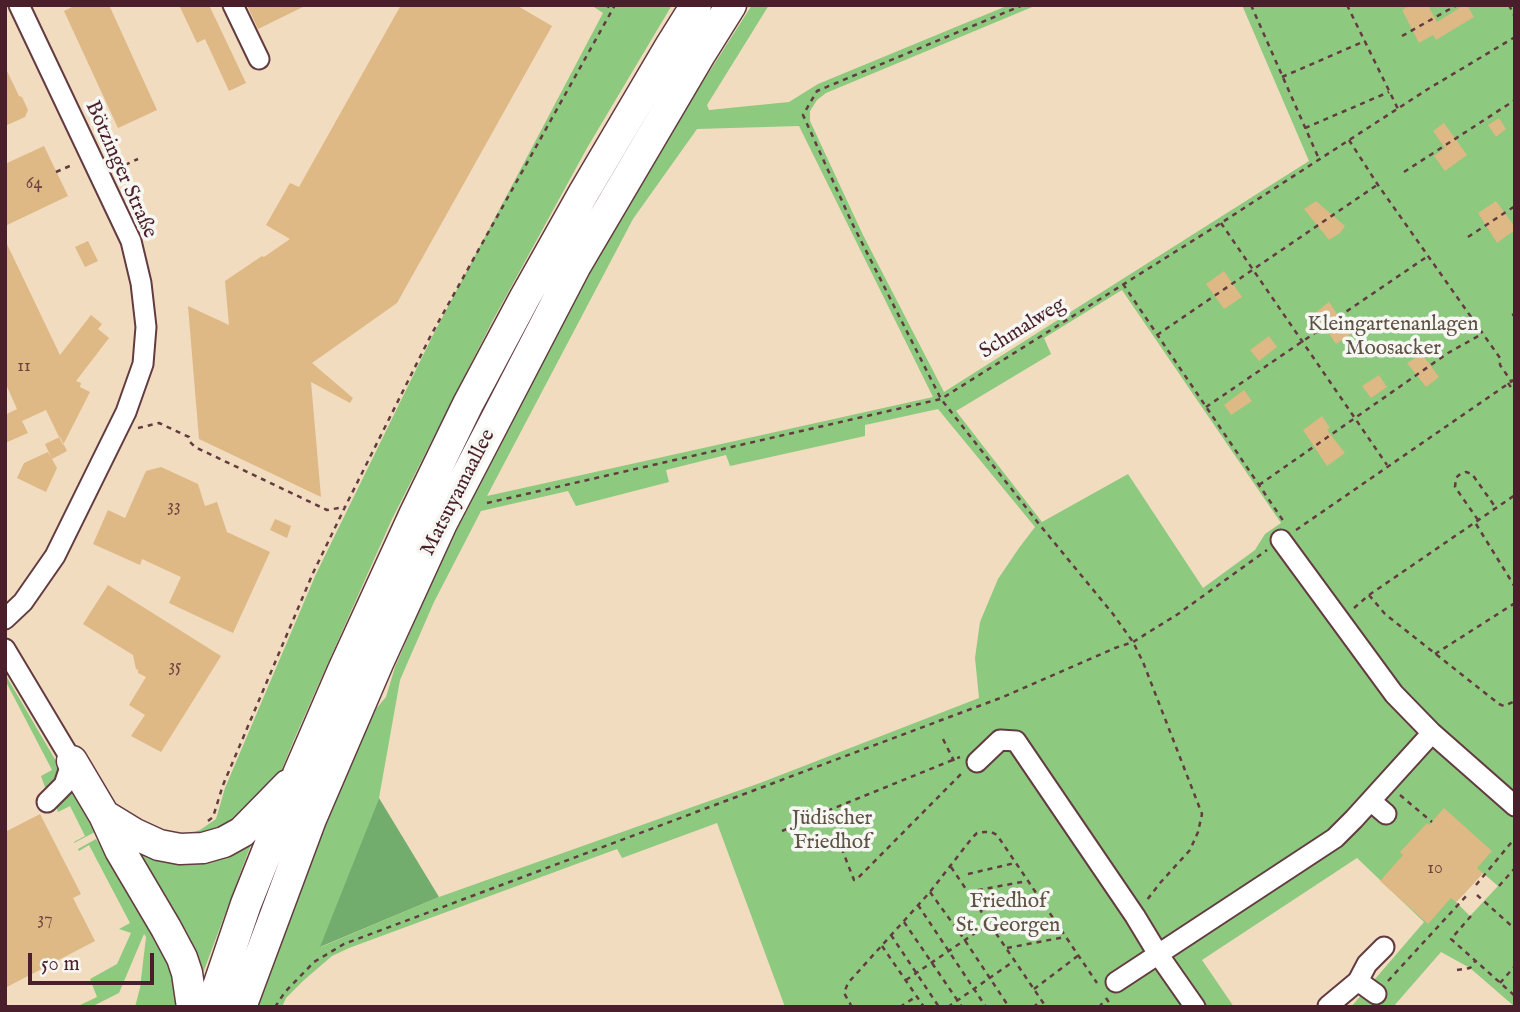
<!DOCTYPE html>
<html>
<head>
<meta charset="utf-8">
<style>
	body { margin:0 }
	#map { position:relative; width:1520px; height:1012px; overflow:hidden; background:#f1dcbf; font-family:"IM FELL English",serif }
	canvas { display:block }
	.frame { position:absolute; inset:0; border:7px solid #4a1f2b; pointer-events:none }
	.scale { position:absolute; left:28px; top:953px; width:126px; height:32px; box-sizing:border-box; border:4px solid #4a1f2b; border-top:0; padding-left:9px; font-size:21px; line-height:24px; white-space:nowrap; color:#4a1f2b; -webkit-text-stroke:5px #f6f6f2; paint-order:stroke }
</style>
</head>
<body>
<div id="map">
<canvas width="1520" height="1012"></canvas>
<div class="frame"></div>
<div class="scale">50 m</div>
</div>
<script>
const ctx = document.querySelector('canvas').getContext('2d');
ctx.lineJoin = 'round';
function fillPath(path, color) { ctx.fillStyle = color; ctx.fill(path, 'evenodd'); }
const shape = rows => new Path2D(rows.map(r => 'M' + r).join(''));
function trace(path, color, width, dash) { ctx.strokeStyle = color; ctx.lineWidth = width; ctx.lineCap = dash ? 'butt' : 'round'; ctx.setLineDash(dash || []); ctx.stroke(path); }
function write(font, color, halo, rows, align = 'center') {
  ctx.font = font + ' "IM FELL English",serif'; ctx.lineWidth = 7; ctx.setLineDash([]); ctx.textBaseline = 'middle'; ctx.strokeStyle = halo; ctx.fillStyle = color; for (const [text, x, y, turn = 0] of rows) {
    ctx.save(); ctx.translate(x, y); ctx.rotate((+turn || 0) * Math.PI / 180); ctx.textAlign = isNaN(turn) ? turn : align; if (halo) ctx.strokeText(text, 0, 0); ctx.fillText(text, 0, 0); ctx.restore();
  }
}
fillPath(shape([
	[591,5,672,5,587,148,493,320,392,519,296,735,253,839,200,981,186,1007,135,1007,140,988,146,937,144,934,119,993,91,1007,76,1007,97,997,90,979,117,964,131,933,119,929,130,923,89,845,79,851,78,849,96,839,110,861,171,835,186,835,200,830,216,819,225,788,316,574,432,337,603,13],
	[752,5,769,5,707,105,709,110,789,102,818,84,1009,5,1037,5,826,93,817,100,810,111,810,121,863,235,944,392,1309,161,1242,5,1515,5,1515,1007,1470,968,1441,952,1393,1007,1351,1007,1424,922,1357,858,1202,960,1234,1007,785,1007,717,823,622,858,617,849,349,948,332,956,303,981,286,998,282,1007,254,1007,360,728,386,697,395,667,457,524,533,375,647,169],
	[799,126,933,397,487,496,633,219,697,129],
	[1122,290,1281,523,1265,534,1255,550,1203,588,1128,474,1042,522,956,411,1051,354,1044,338],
	[938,409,1035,527,1019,548,998,579,980,622,975,658,979,698,760,783,439,897,321,947,379,798,400,680,434,602,481,511,568,491,576,506,669,482,666,470,726,455,730,466,865,436,865,425],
	[1483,873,1498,886,1470,916,1456,902],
	[5,674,63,773,48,789,45,787,41,776,52,770,5,680],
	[72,787,95,832,74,843,74,842,85,836,70,806,58,812,56,806]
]), '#8dc97f');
fillPath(shape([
	[379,798,439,897,320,947]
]), '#72ad6e');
fillPath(shape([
	[76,5,109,5,157,110,118,128,64,11],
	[179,5,209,5,246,83,229,91,205,39,197,43],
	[247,5,307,5,258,29],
	[401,5,516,5,552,26,397,303,312,363,353,398,350,403,311,382,321,497,199,439,188,306,229,325,225,281,262,256,264,257,290,239,266,225,290,183,299,187],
	[1411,5,1428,5,1437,22,1464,5,1467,5,1474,17,1436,40,1433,35,1419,43,1402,10],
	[5,67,19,96,22,97,28,110,25,117,5,126],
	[1499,118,1506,129,1496,137,1488,125],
	[1444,123,1467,155,1445,171,1434,156,1445,148,1433,131],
	[44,146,68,196,5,226,5,164],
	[1316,201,1345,226,1340,233,1329,240,1304,209],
	[1496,201,1515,227,1515,230,1497,243,1478,213],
	[5,240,60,355,91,315,102,324,98,329,109,338,76,381,81,383,80,387,90,392,63,445,46,410,22,421,28,433,5,443,5,415,17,409,5,382],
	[88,241,98,261,85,267,75,247],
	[1224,271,1242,297,1224,309,1206,284],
	[1329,302,1351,334,1336,344,1315,313],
	[1269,336,1277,347,1259,361,1250,350],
	[1422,354,1439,377,1426,387,1407,363],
	[1379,375,1387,387,1371,398,1362,386],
	[1244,390,1252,401,1231,415,1224,405],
	[1322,416,1330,428,1327,430,1345,453,1327,466,1303,430],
	[60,437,67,451,52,459,45,444],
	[48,452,57,468,46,492,17,478,24,463],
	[161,467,198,484,205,506,217,502,227,532,270,552,233,633,169,603,181,577,142,559,140,565,93,544,108,510,125,518,146,471],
	[275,519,291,526,287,538,270,530],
	[108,585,221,656,161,752,131,736,145,715,129,705,146,677,138,673,138,670,136,669,133,655,83,624],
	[1444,808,1492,851,1477,868,1483,873,1466,892,1456,902,1451,898,1428,924,1380,881,1403,855,1400,852,1427,823,1429,825],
	[40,814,81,894,73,898,95,941,5,988,5,832]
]), '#deb885');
const minor = shape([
	[233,5,259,59],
	[1281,540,1394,694,1432,733,1515,806],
	[5,619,23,602,55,556,126,412,143,364,146,327,141,283,131,241,19,5],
	[5,649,72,761,64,785,47,802],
	[977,762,1000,740,1016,741,1135,916,1158,954,1195,1007],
	[1371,801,1386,814],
	[1116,982,1335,838,1354,819,1432,733],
	[1376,994,1358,981,1367,964,1384,947],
	[1328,1006,1358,981]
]);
const highway = shape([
	[72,761,104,815,120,850,166,928,182,958,187,973,192,1007],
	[104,815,135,834,159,845,180,849,203,848,224,842,242,832,288,785],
	[211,1007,246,904,298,774,343,670,415,513,468,404,524,299,583,194,671,45,696,5],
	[241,1007,311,819,378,663,442,523,575,267,701,53,731,5]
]);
trace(minor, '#633b41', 23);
trace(highway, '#633b41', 33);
trace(shape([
	[605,5,613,9],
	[1023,5,817,91,803,115,852,223,941,399,1039,524,1113,614,1133,642,1143,662,1202,814,1198,832,1190,850,1160,883,1147,900],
	[1251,5,1319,159],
	[1347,5,1398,109],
	[1509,5,1515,17],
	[1402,36,1457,5],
	[1282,77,1365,41],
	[1305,128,1389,92],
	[1349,140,1378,185,1500,358,1500,365,1511,381],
	[116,169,138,159],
	[56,172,72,165],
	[1404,172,1515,100],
	[1221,223,1387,465],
	[1468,237,1515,206],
	[1123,284,1284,522],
	[1512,315,1515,314],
	[1157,335,1377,185],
	[1508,383,1515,393],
	[1206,407,1428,256],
	[138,428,159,423,189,437,190,442,195,447,327,510,345,507],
	[1259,485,1448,353,1482,334],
	[487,503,941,399,1221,223,1428,89,1515,37],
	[1478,520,1455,487,1456,478,1459,475,1466,472,1472,474,1496,508],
	[1476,524,1515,587],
	[1296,530,1515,379],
	[1369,595,1385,614,1499,704,1504,706,1515,701],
	[1354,608,1369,595,1515,495],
	[1435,654,1515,603],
	[943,739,954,761],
	[1400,795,1432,822],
	[827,811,854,880,856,880,963,772],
	[208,821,213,817,223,785,313,573,345,507,430,337,615,5],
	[782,831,820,816,827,811,960,757],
	[951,867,1046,1007],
	[968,874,1015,863],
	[1476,885,1515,838],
	[1499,886,1515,868],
	[930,892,964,939,1009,1007],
	[968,892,1027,881],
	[1477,895,1515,929],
	[918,905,986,1007],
	[981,910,1040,900],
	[1471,916,1451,939,1515,996],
	[904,922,962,1007],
	[995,931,1053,920],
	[891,935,939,1007],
	[882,946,924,1007],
	[1007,948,1065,937],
	[1457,970,1470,968,1475,961],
	[906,980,990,923],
	[1388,981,1468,894],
	[1500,983,1515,966],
	[1034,989,1079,955],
	[1106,998,1112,1007],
	[275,1007,285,992,314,962,344,944,1003,697,1115,648,1133,642,1178,614,1267,550],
	[852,1007,844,993,848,983,930,892,972,838,977,833,985,832,991,832,997,835,1097,983],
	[900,1007,917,996],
	[948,1007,1014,961],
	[1033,1007,1042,1001],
	[1099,1007,1106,999]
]), '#633b41', 2.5, [5, 5]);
trace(minor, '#fff', 19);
trace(highway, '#fff', 30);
write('18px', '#6f4542', null, [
	["64",34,184],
	["11",24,367],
	["33",174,507],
	["35",175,667],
	["10",1435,869],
	["37",45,920]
]);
write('21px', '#4a1f2b', '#f6f6f2', [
	["Bötzinger Straße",120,170,66],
	["Schmalweg",1023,329,-32],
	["Matsuyamaallee",459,493,-63]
]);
write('21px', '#5e5244', '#f6f6f2', [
	["Kleingartenanlagen",1393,326],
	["Moosacker",1393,350],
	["Jüdischer",832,820],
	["Friedhof",832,844],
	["Friedhof",1008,903],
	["St. Georgen",1008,927]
]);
</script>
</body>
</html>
